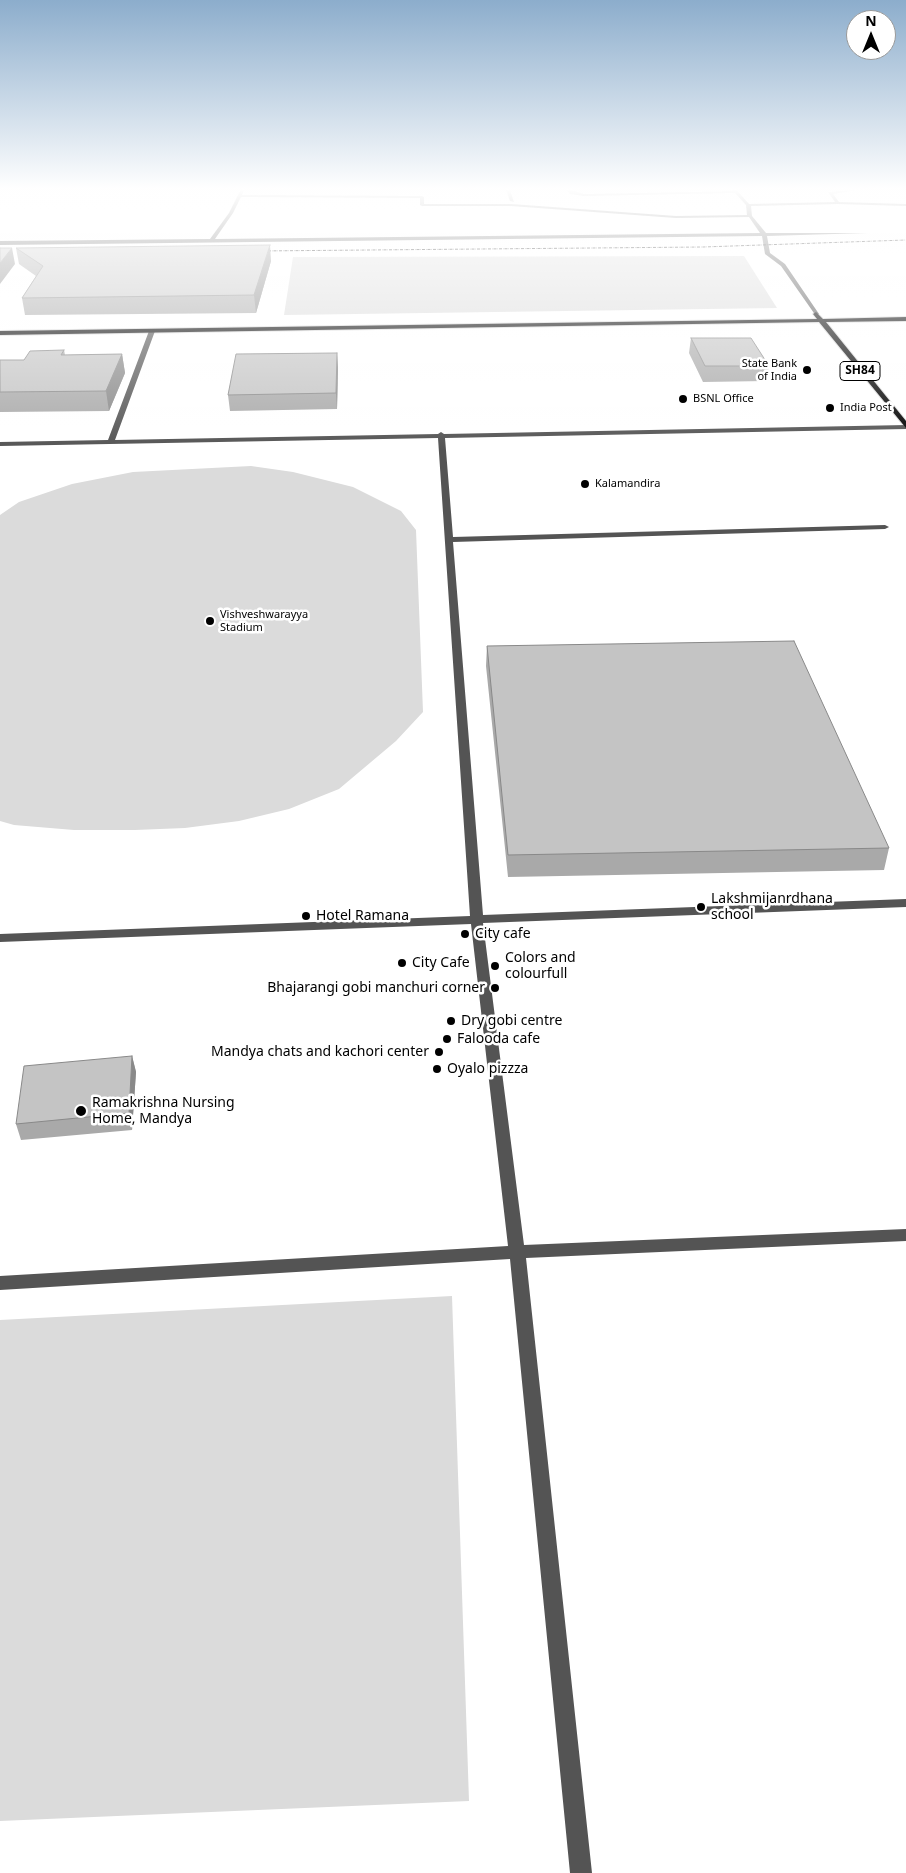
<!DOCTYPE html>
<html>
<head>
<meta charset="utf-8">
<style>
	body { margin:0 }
	#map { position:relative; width:906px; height:1873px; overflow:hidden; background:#fff; font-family:"Noto Sans",sans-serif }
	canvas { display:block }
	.north { position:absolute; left:846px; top:10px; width:50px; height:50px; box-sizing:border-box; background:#fff; border:1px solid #999; border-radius:50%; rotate:0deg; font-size:14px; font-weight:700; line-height:20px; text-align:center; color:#000 }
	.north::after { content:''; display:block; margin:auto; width:18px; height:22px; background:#000; clip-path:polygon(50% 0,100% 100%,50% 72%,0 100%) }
</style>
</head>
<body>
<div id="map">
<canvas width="906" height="1873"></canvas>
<div class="north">N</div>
</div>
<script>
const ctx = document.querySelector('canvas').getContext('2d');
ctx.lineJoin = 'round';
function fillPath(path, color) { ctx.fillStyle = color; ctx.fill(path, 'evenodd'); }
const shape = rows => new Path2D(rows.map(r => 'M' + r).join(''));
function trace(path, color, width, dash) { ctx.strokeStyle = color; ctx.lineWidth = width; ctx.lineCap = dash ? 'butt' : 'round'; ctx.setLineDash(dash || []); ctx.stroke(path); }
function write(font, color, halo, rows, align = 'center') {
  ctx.font = font + ' "Noto Sans",sans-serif'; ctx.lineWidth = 5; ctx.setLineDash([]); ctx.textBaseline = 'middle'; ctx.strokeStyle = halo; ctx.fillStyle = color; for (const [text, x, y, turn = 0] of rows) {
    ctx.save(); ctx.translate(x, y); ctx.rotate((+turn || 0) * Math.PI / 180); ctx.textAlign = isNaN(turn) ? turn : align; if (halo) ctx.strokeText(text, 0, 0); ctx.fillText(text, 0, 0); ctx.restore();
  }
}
fillPath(shape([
	[744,256,777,308,284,315,293,257],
	[251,466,293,472,353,487,401,511,416,530,423,712,396,741,339,789,289,809,239,821,185,828,135,830,74,830,14,825,0,821,0,515,19,502,72,484,133,472],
	[452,1296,469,1801,0,1821,0,1320]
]), '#dbdbdb');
const major = shape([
	[816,312,823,319,906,317,906,321,826,322,906,421,906,428,819,322,0,335,0,331,817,319,813,314,816,312]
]);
trace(major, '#dbdbdb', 2);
fillPath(shape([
	[242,187,246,187,242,195,422,196,424,197,424,204,511,204,676,216,747,215,746,205,735,193,584,196,570,194,563,187,584,194,732,191,729,187,734,187,749,204,835,202,828,192,878,187,833,194,839,202,906,204,906,206,838,204,751,206,752,216,766,233,868,233,767,236,770,253,785,264,819,314,816,316,781,266,765,254,762,236,0,245,0,241,210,239,229,213,242,187],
	[241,197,420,198,420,205,422,206,511,206,676,218,749,217,760,233,215,239,233,213,241,197],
	[505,187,509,187,514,202,510,201,505,187],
	[152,329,155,331,115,440,438,434,441,432,444,434,906,425,906,429,445,438,453,537,885,525,889,527,885,529,453,542,483,915,906,899,906,907,483,923,524,1245,906,1229,906,1241,526,1258,592,1873,570,1873,510,1259,0,1290,0,1276,508,1246,471,924,0,942,0,934,470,916,438,438,0,446,0,442,108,440,149,331,152,329]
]), '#545454');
fillPath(major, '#000');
trace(shape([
	[257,251,703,247,906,240]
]), '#000', 1, [3, 1, 0.5, 1]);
fillPath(shape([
	[16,248,271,261,256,313,25,315,22,298,36,276,19,264],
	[691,338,769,366,766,381,703,382,689,353],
	[64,350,65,355,122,354,125,373,109,411,0,412,0,360,24,360],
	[337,353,338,368,337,409,230,411,228,395],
	[487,646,889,848,884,870,508,877,486,666],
	[132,1056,136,1072,132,1130,21,1140,16,1124]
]), '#a9a9a9');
fillPath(shape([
	[270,245,271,261,256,313,254,295],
	[12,248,15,264,0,284,0,263],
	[337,353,338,368,337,409,336,393],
	[122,354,125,373,109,411,106,391],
	[132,1056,136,1072,132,1130,129,1113]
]), '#898989');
const building = shape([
	[270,245,254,295,22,298,43,266,16,248,270,245],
	[0,248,12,248,0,263,0,248],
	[691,338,751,338,769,366,705,366,691,338],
	[64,350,61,355,122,354,106,391,0,392,0,360,24,360,30,351,64,350],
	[337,353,336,393,228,395,236,354,337,353],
	[794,641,889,848,508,855,487,646,794,641],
	[132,1056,129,1113,16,1124,24,1066,132,1056]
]);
fillPath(building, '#c4c4c4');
trace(building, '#898989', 1);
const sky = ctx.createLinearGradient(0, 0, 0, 450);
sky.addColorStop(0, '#8cadcc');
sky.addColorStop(0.42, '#fff');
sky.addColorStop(1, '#ffffff00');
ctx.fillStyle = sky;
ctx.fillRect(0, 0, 906, 450);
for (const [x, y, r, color] of [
	[807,370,5,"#000"],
	[683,399,5,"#000"],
	[830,408,5,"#000"],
	[585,484,5,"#000"],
	[210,621,5,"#000"],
	[701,907,5,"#000"],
	[306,916,5,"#000"],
	[465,934,5,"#000"],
	[402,963,5,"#000"],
	[495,966,5,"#000"],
	[495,988,5,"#000"],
	[451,1021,5,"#000"],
	[447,1039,5,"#000"],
	[439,1052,5,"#000"],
	[437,1069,5,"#000"],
	[81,1111,6,"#000"]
]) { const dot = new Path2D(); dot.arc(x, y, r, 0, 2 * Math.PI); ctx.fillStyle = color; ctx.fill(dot); trace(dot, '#fff', 2); }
write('11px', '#000', '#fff', [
	["State Bank",797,364,"right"],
	["of India",797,377,"right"],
	["BSNL Office",693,399],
	["India Post",840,408],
	["Kalamandira",595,484],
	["Vishveshwarayya",220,615],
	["Stadium",220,628]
], 'left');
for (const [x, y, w] of [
	[860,371,40]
]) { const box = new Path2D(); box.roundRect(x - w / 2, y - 9.5, w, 19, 4); ctx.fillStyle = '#fff'; ctx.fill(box); trace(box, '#000', 1); }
write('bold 12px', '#000', null, [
	["SH84",860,371]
]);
write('14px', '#000', '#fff', [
	["Lakshmijanrdhana",711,899],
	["school",711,915],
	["Hotel Ramana",316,916],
	["City cafe",475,934],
	["Colors and",505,958],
	["colourfull",505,974],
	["City Cafe",412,963],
	["Bhajarangi gobi manchuri corner",485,988,"right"],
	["Dry gobi centre",461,1021],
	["Falooda cafe",457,1039],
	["Mandya chats and kachori center",429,1052,"right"],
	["Oyalo pizzza",447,1069],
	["Ramakrishna Nursing",92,1103],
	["Home, Mandya",92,1119]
], 'left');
</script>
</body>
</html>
